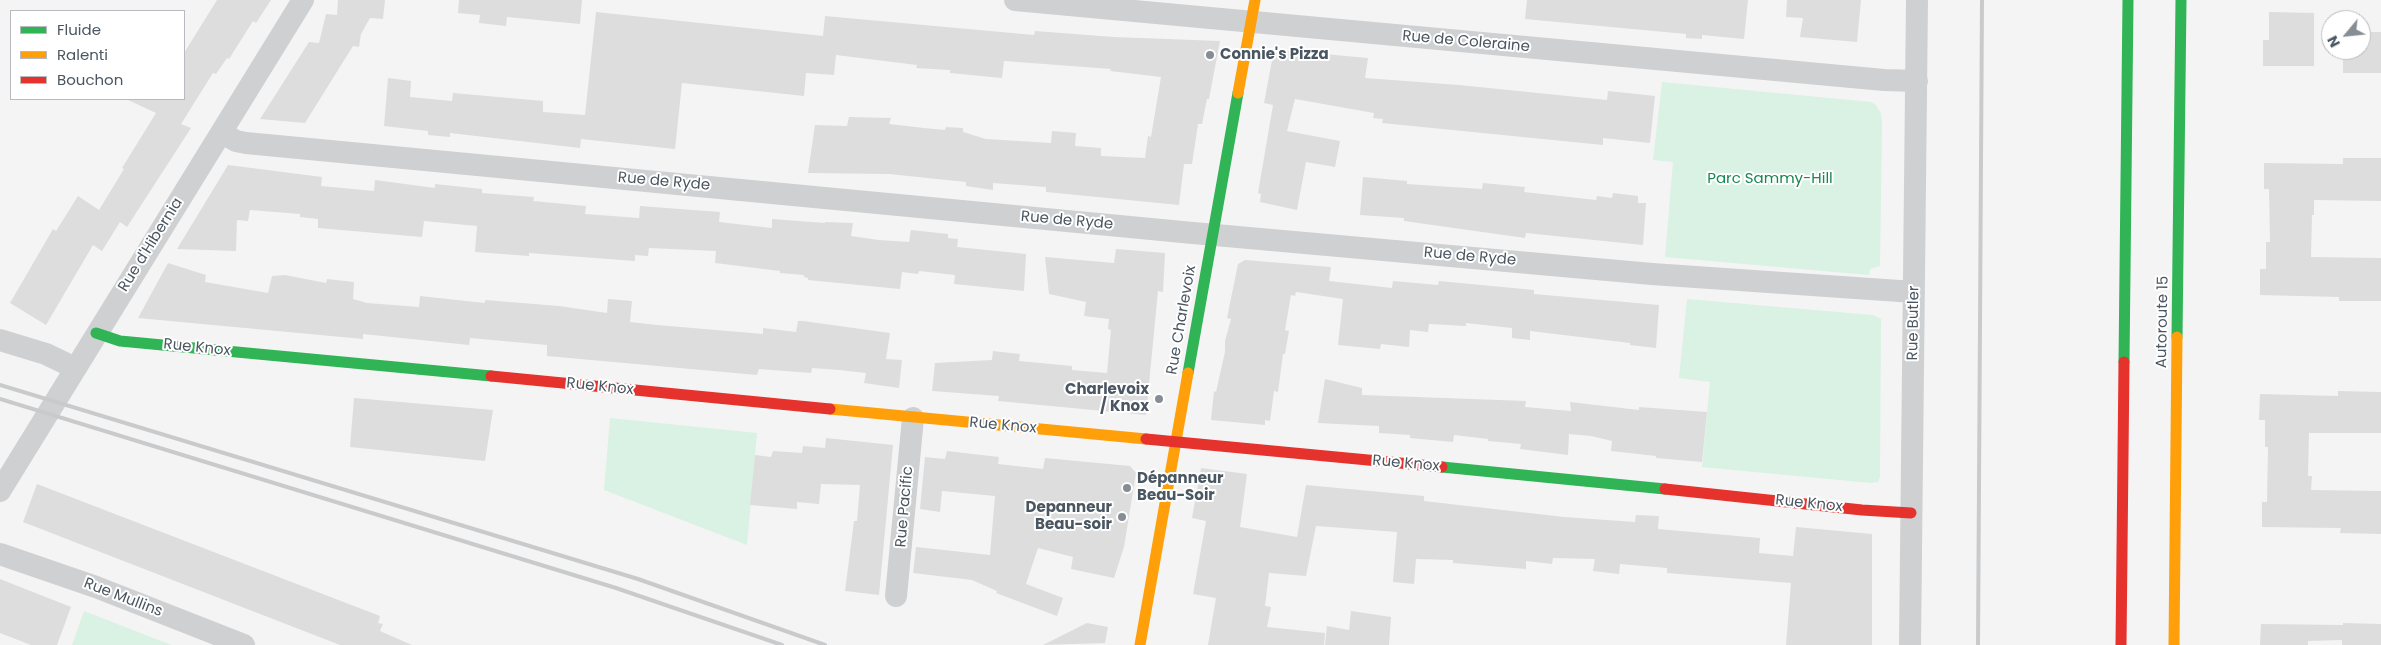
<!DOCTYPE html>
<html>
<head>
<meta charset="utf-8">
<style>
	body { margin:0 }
	#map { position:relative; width:2381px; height:645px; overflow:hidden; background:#f4f4f4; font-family:Poppins,sans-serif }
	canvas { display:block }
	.legend { position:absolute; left:10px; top:10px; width:175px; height:90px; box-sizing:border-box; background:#fff; border:1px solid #b7bbc0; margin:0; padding:6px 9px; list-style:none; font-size:15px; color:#4a5661 }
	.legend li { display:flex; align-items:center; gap:10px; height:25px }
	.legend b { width:25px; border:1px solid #b7bbc0 }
	.north { position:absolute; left:2321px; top:10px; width:50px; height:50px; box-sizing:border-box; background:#fff; border:1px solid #b7bbc0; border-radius:50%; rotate:242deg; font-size:14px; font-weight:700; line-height:20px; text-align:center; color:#4a5661 }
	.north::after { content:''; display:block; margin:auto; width:18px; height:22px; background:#868d94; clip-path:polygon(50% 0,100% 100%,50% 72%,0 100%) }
</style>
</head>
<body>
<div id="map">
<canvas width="2381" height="645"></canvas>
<ul class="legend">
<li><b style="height:6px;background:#30b455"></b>Fluide</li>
<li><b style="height:6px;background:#ff9f0a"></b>Ralenti</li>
<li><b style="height:6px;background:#e5322d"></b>Bouchon</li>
</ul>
<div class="north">N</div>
</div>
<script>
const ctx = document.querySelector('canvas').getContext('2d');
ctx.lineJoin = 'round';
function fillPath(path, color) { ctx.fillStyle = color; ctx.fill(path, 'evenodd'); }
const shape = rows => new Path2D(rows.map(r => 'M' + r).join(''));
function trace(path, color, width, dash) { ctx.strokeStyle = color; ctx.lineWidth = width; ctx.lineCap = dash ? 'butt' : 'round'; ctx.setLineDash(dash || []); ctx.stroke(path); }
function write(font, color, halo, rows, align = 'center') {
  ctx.font = font + ' Poppins,sans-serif'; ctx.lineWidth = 4; ctx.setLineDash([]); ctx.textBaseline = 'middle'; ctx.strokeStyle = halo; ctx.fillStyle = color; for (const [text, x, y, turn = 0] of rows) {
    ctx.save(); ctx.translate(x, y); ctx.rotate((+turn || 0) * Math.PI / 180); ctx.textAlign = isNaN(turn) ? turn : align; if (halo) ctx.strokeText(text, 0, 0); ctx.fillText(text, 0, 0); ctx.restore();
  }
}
fillPath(shape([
	[1662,82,1871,102,1876,105,1881,114,1882,124,1880,266,1870,269,1869,275,1665,257,1673,162,1653,160],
	[1687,299,1873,315,1881,319,1880,477,1878,482,1871,483,1702,467,1710,382,1679,378],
	[610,418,757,433,747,545,604,490],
	[84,611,156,639,172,645,72,645]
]), '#d9f2e3');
fillPath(shape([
	[217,0,271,0,256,23,253,21,229,59,227,58,216,74,213,73,181,124,191,128,127,227,120,222,102,251,93,245,46,325,10,303,53,229,56,231,78,196,99,210,124,169,122,168,156,113,126,99,184,99,184,53],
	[338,0,385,0,383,19,370,18,361,34,359,47,353,46,305,123,260,119,309,42,319,43,326,14,337,15],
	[459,0,582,0,580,24,507,17,506,26,479,23,480,15,458,13],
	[1527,0,1748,0,1744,39,1702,35,1702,39,1686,38,1686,34,1525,19],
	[1787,0,1861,0,1857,42,1800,37,1803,18,1786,17],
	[596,12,823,36,825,16,1034,35,1035,31,1114,37,1220,41,1209,99,1207,99,1202,124,1198,124,1192,164,1184,164,1179,205,1046,192,1046,187,993,183,993,190,966,186,966,182,889,174,808,173,815,125,847,126,849,117,891,118,889,124,924,128,945,130,946,127,963,128,963,132,986,139,1051,143,1052,131,1076,133,1075,146,1101,148,1101,156,1145,158,1148,136,1151,137,1161,77,1110,71,1111,69,1004,61,1002,78,950,73,950,70,916,68,917,65,836,55,834,75,806,73,804,96,682,83,675,149,581,139,580,148,450,133,450,137,428,135,428,131,384,126,388,78,411,81,410,97,452,101,453,93,543,101,543,112,585,115],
	[2269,12,2314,13,2314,66,2263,66,2263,40,2269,40],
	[2361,32,2381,32,2381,73,2343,73,2343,50,2361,50],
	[1280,50,1368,58,1365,78,1459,85,1607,100,1608,91,1655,96,1650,143,1603,138,1603,145,1382,123,1383,119,1373,118,1374,113,1295,99,1287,131,1340,141,1335,167,1306,162,1297,210,1260,202,1261,194,1258,193,1273,105,1264,103,1273,55],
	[2343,158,2381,158,2381,201,2314,200,2314,215,2312,215,2311,257,2381,258,2381,301,2339,301,2339,297,2260,295,2260,269,2266,269,2266,242,2270,242,2269,189,2264,189,2264,163,2343,164],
	[228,165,322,177,321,186,374,191,375,180,435,188,435,184,482,189,482,193,534,197,533,201,586,206,585,214,639,218,640,206,720,212,719,222,772,228,772,219,825,223,825,222,853,223,851,236,879,240,909,242,911,230,948,234,948,238,958,239,957,247,1026,254,1024,291,954,284,955,275,919,271,918,274,902,272,900,289,808,280,808,278,804,277,804,275,780,273,780,271,715,263,716,251,649,248,648,256,635,255,635,261,529,253,529,256,475,252,477,226,424,221,422,237,318,228,318,219,300,217,300,214,250,210,248,221,237,220,236,251,177,249],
	[1363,177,1407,181,1407,184,1482,189,1483,183,1525,187,1524,192,1596,200,1597,196,1612,198,1613,193,1638,196,1638,203,1646,203,1643,245,1526,233,1525,238,1404,221,1404,218,1360,215],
	[1116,249,1165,253,1163,292,1158,291,1146,415,998,401,999,396,932,391,935,363,992,360,993,351,1020,354,1019,361,1072,366,1072,370,1107,373,1111,330,1108,329,1109,319,1084,316,1086,302,1049,294,1045,257,1114,263],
	[1245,260,1331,267,1329,281,1392,288,1393,281,1438,285,1439,281,1534,290,1534,294,1659,305,1656,348,1630,345,1630,343,1530,331,1530,340,1512,338,1512,328,1466,323,1466,326,1429,324,1428,332,1410,330,1409,347,1381,344,1380,349,1338,345,1343,299,1296,292,1295,296,1291,295,1285,330,1289,331,1285,354,1283,354,1278,392,1274,391,1270,421,1265,420,1265,425,1211,420,1214,391,1216,392,1225,352,1225,341,1231,319,1227,318,1238,264],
	[168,263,206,275,205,282,268,293,272,276,285,275,326,283,327,279,354,282,353,299,367,303,419,307,420,296,485,303,485,300,559,306,607,313,608,299,632,301,630,322,657,325,763,334,763,328,796,332,798,321,803,321,890,333,886,359,902,360,899,388,864,383,866,373,839,370,812,368,811,373,759,369,757,375,547,356,547,345,470,338,469,345,363,334,363,339,138,318],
	[1325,379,1362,388,1362,395,1526,401,1525,407,1571,411,1570,402,1639,410,1639,407,1707,412,1702,462,1656,458,1656,456,1611,451,1612,441,1591,436,1569,434,1568,455,1520,449,1521,444,1488,441,1488,439,1454,435,1453,442,1410,438,1410,435,1379,433,1379,426,1318,423],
	[2338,391,2381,392,2381,433,2309,433,2308,476,2312,476,2311,490,2381,491,2381,534,2340,533,2341,528,2262,527,2262,502,2267,502,2268,447,2265,447,2265,420,2259,420,2260,394,2338,396],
	[354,398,493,410,485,461,350,447],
	[826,438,893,445,879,595,845,591,854,521,857,521,860,485,821,484,819,504,797,502,797,509,750,505,755,455,771,457,773,451,802,453,803,446,825,448],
	[947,451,999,457,998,464,1043,469,1045,458,1130,466,1136,473,1124,547,1114,578,1071,569,1073,557,1038,548,1026,584,1063,598,1057,616,996,593,997,591,972,580,913,573,916,547,990,555,995,496,942,491,940,512,920,509,925,457,945,459],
	[1201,468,1247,474,1240,527,1297,537,1306,485,1424,496,1424,501,1564,517,1635,522,1636,515,1659,516,1658,529,1760,538,1759,553,1793,556,1796,527,1872,534,1872,645,1786,645,1791,583,1667,573,1667,568,1620,564,1619,574,1593,571,1595,559,1553,558,1552,564,1526,561,1526,569,1453,563,1453,560,1416,559,1414,584,1393,582,1397,532,1316,526,1306,576,1269,573,1265,606,1271,607,1267,627,1325,633,1324,645,1208,645,1216,598,1193,594,1206,521,1192,518],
	[37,484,380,616,378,623,383,624,380,631,412,645,340,645,23,522],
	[0,579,71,607,57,645,31,645,0,633],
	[1351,611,1391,617,1389,645,1325,645,1327,626,1349,630],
	[1087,623,1108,627,1105,643,1043,645],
	[2343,623,2381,624,2381,645,2342,645,2342,640,2308,641,2308,645,2260,645,2261,624,2343,625]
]), '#ddddde');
trace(shape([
	[1015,0,1884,80,1917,81],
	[222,133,236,141,246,143,1193,233,1652,274,1914,292],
	[0,340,46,354,75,368],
	[0,491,303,0],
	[0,554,96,587,244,645],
	[896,596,913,418],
	[1910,645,1917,0]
]), '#ced0d2', 22);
trace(shape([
	[96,333,120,341,491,376],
	[2177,337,2181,0],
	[2124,362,2128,0],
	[1188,373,1238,93],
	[1442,467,1665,489]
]), '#30b455', 11);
trace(shape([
	[1238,93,1255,0],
	[830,409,1146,439],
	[1140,645,1188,373],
	[2174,645,2177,337]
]), '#ff9f0a', 11);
trace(shape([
	[491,376,830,409],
	[1146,439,1442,467],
	[1665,489,1862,510,1911,513],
	[2121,645,2124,362]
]), '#e5322d', 11);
trace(shape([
	[0,385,638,579,825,645],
	[0,399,616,588,782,645],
	[1978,645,1982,0]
]), '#c9cacc', 4);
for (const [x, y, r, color] of [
	[1210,55,5,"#868d94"],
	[1159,399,5,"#868d94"],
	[1127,488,5,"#868d94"],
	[1122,517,5,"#868d94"]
]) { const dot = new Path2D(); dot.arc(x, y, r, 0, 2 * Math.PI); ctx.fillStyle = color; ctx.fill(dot); trace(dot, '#fff', 2); }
write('15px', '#4a5661', '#fff', [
	["Rue de Coleraine",1466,42,5],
	["Rue de Ryde",664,182,5],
	["Rue de Ryde",1067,221,5],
	["Rue d'Hibernia",151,245,-58],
	["Rue de Ryde",1470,257,5],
	["Rue Charlevoix",1182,320,-80],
	["Autoroute 15",2163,322,-89],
	["Rue Butler",1914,323,-89],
	["Rue Knox",197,348,6],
	["Rue Knox",600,387,6],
	["Rue Knox",1003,426,5],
	["Rue Knox",1406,464,5],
	["Rue Knox",1809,504,6],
	["Rue Pacific",905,507,-85],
	["Rue Mullins",123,598,21]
]);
write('bold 15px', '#4a5661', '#fff', [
	["Connie's Pizza",1220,55],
	["Charlevoix",1149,390,"right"],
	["/ Knox",1149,407,"right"],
	["Dépanneur",1137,479],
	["Beau-Soir",1137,496],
	["Depanneur",1112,508,"right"],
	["Beau-soir",1112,525,"right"]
], 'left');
write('15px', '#17864f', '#fff', [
	["Parc Sammy-Hill",1770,179]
]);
</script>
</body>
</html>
